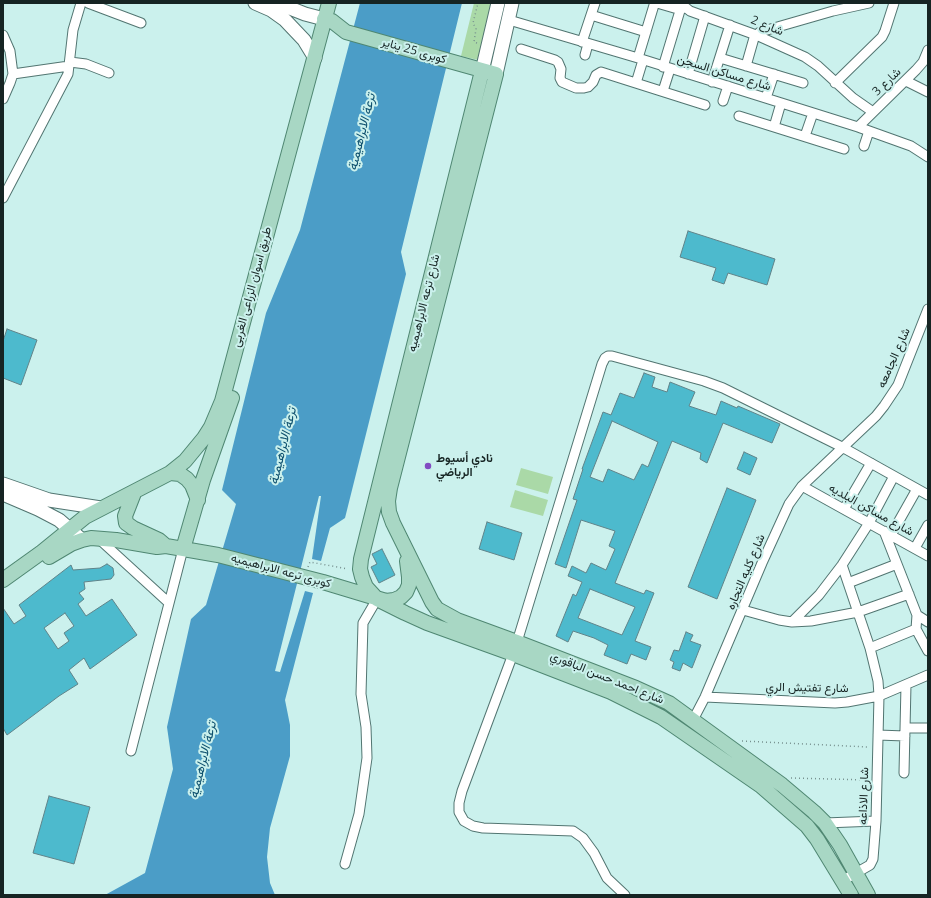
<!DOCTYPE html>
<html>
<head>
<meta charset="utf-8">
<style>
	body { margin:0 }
	#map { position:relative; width:931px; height:898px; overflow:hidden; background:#cbf1ed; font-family:"Open Sans",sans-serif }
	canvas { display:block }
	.frame { position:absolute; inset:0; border:4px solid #162423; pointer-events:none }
</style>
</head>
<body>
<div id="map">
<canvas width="931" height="898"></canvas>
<div class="frame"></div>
</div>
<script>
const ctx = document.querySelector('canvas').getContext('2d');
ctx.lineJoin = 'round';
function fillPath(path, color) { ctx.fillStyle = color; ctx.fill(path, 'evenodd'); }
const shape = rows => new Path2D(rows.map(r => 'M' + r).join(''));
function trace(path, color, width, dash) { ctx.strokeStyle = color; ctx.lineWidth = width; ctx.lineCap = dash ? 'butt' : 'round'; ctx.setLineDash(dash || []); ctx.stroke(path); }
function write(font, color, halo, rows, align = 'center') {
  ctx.font = font + ' "Open Sans",Vazirmatn,sans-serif'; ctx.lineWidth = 4; ctx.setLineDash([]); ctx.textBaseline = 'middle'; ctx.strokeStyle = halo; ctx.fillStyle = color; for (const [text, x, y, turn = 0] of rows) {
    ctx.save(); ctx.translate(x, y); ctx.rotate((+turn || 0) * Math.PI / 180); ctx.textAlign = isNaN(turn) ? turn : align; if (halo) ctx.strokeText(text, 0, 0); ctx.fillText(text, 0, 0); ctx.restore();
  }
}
fillPath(shape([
	[474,3,492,3,478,60,461,56],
	[521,468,553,477,548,494,516,485],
	[515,490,548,500,543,516,510,507]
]), '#aad9a7');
fillPath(shape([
	[360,3,462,3,401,252,406,274,345,518,330,528,321,561,312,559,321,496,319,496,275,671,280,672,305,591,313,593,285,700,290,725,290,756,270,828,267,857,270,883,275,895,105,895,145,873,173,769,167,727,191,619,206,605,236,504,222,490,266,313,300,230]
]), '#4b9dc7');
const building = shape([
	[688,231,775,259,767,285,728,273,724,284,712,280,716,268,680,257,688,231],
	[7,329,37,340,21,385,3,378,3,341,7,329],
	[644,373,655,377,652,387,667,392,670,382,695,392,689,406,716,415,721,401,737,408,738,406,780,424,772,443,723,423,707,463,700,459,701,453,672,441,615,583,644,594,646,590,654,593,635,641,651,647,646,660,631,654,627,664,604,655,608,645,594,638,573,631,568,642,556,636,573,594,576,596,582,582,568,576,572,566,586,573,591,563,606,570,615,549,609,546,615,531,581,520,566,568,555,564,577,500,573,499,583,469,582,469,603,412,611,415,620,393,634,398,644,373],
	[612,421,658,442,648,467,642,464,634,480,608,469,603,482,590,477,612,421],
	[590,589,635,607,622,635,578,618,590,589],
	[744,452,757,458,750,475,737,469,744,452],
	[727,488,756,500,717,599,688,587,727,488],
	[487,522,522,533,514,560,479,549,487,522],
	[382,549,395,575,379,583,371,567,377,564,372,554,382,549],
	[107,564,113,568,114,575,111,579,84,582,85,589,79,593,84,599,78,604,86,616,112,599,137,635,90,669,84,658,69,670,78,684,59,696,7,735,3,728,3,608,14,624,26,616,19,605,71,565,73,570,100,568,107,564],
	[65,613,74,626,64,633,69,641,58,649,44,628,65,613],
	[686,632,693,635,690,641,701,645,692,668,683,663,680,671,672,668,674,662,670,660,674,650,679,651,686,632],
	[49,796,90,807,74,864,33,853,49,796]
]);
fillPath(building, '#4dbacd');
trace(building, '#608389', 1);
const street = shape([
	[88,3,141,23],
	[680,3,690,11,756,35,805,57,818,66,853,98,873,112],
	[591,15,646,32],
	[509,20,638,58,858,127,911,146,928,157],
	[3,35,10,51,13,74,10,83,3,99],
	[582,42,595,3],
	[521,49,555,60,558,62,561,69,560,78,562,82,576,88,584,88,588,87,593,82,596,75,601,72,705,105],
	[585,55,588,44],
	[638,58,654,5,657,3,681,10],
	[720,58,803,83],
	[70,62,86,64,109,73],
	[746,66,754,38,760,32,833,11,869,3],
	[663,67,682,4],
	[13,74,69,66],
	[688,74,705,16],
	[906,81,928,92],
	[712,82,730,25],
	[636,83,643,60],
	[835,83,882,37,885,31,894,3],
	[663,91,670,69],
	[766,98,774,74],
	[723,101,728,86],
	[739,116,844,149],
	[774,127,781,103],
	[858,127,916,70,923,62,928,50],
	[805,136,813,113],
	[864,146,869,131],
	[3,198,68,74,73,30,81,3],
	[802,486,928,556],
	[844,509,871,463],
	[884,531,917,615,916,629,928,651],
	[891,535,917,489],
	[99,539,169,603],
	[915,548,928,525],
	[848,583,897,564],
	[743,610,779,620,792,622,811,621,858,612,909,594],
	[917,615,928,622],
	[792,622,819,595,842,565,869,523,894,476],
	[517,642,602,364,605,358,608,356,612,356,704,381,723,388,842,447,928,495],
	[870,648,916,629],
	[513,654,462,791,459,803,459,812,464,821,473,826,483,828,573,831,583,838,594,853,607,878,625,895],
	[705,697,835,703,847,702,879,696,928,675],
	[693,720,705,697,762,563,789,504,802,486,876,416,884,406,898,385,928,309],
	[905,728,928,728],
	[878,735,905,736],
	[131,751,183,549],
	[904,773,906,685],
	[825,823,876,821],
	[345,864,359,814,367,758,366,727,361,694,363,623,377,599],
	[842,881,870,865,873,859,876,821,879,696,878,681,870,648,842,565]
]);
const secondary = shape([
	[255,3,271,10,285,20,304,40,315,58],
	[277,3,305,14,324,19],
	[482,71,498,3],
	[496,74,512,3],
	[3,484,49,500,101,508],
	[3,494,38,509,59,520,82,540]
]);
const primary = shape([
	[324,19,332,21,346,32,496,74,390,488,388,501,389,512,393,523,432,602,437,609,457,620,517,642,636,688,669,703,782,785,814,812,825,823,840,845,868,895],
	[482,71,361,559,360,569,362,577,366,587,377,599,405,613,427,623,513,654,611,692,661,717,761,786,807,826,817,839,851,895],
	[170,473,180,474,187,479,192,485,198,500],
	[134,493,125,516,126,523,133,528,159,540,166,546],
	[183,549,203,480,232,398],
	[49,557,71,544,82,540,91,538,116,540,157,547,166,546,218,555,323,582,386,601,394,600,401,597,406,592,409,585,409,577,407,561],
	[3,580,42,552,85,517,170,473,185,461,204,438,211,427,222,401,329,3]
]);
trace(street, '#527571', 11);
trace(secondary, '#527571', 15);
trace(primary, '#4f8772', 16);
trace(shape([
	[477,43,474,42,476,29,473,23,478,3],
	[308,567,310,562,348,569],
	[742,741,868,747],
	[791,778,869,780]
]), '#77918f', 1.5, [1, 3]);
trace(street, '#fff', 9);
trace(secondary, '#fff', 13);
trace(primary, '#a8d7c4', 14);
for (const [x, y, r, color] of [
	[428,466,4,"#814bc2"]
]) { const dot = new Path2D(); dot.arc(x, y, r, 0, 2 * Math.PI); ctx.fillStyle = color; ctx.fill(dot); trace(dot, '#cbf1ed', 1.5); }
write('12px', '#162423', '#cbf1ed', [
	["شارع 2",767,26,22],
	["كوبرى 25 يناير",414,51,16],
	["شارع مساكن السجن",724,73,17],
	["شارع 3",887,82,-44],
	["طريق اسوان الزراعى الغربى",252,287,-75],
	["شارع ترعه الابراهيميه",424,303,-76],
	["شارع الجامعه",894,358,-66],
	["شارع مساكن البلديه",871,510,29],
	["كوبرى ترعه الابراهيميه",281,571,15],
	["شارع كليه التجاره",746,572,-67],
	["شارع احمد حسن الباقوري",607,678,22],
	["شارع تفتيش الري",807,688,1],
	["شارع الاذاعه",864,796,-88]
]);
write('bold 12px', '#162423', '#cbf1ed', [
	["نادي أسيوط",436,459],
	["الرياضي",436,473]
], 'left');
write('italic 13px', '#0e506e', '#cbf1ed', [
	["ترعة الابراهيمية",362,132,-76],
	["ترعة الابراهيمية",283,446,-76],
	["ترعة الابراهيمية",203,760,-76]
]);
</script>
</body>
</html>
